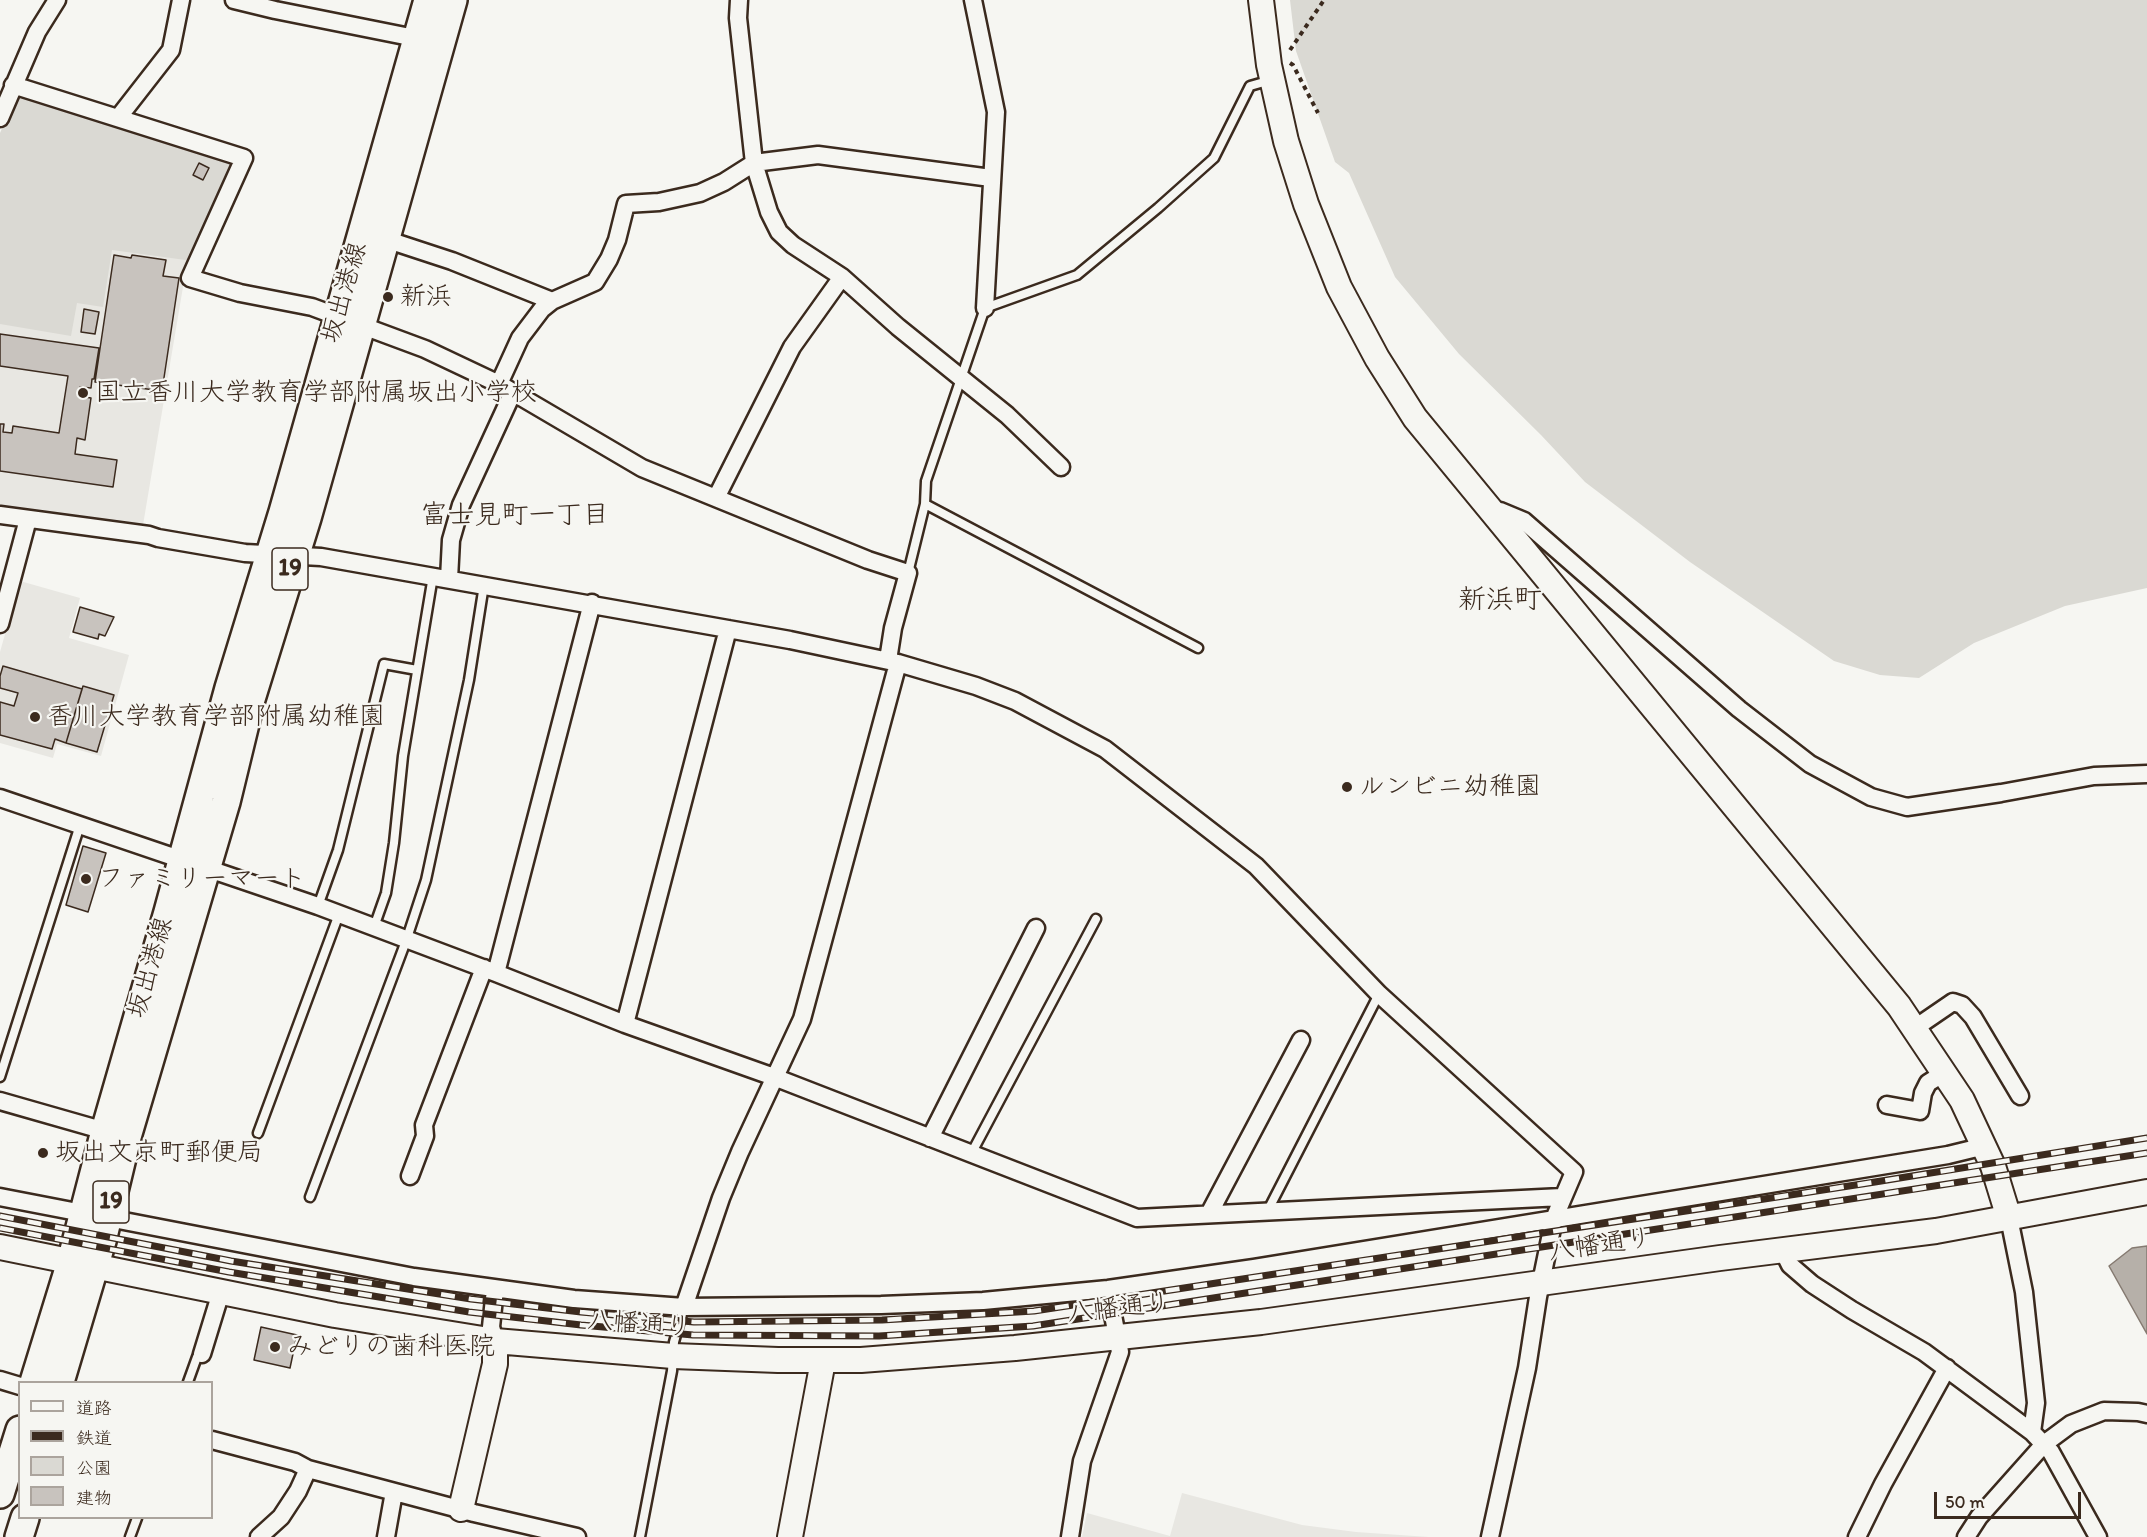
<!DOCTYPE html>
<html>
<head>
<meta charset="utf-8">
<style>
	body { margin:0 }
	#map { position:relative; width:2147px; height:1537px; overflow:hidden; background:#f6f6f2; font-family:Itim,"Klee One",sans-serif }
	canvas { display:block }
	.legend { position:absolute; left:18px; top:1381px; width:195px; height:138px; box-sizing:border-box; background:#f6f6f2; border:2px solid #aba49d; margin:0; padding:8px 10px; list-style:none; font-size:18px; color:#3b2a1e }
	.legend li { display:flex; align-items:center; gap:12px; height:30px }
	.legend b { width:30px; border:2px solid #aba49d }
	.scale { position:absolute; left:1934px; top:1492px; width:147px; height:27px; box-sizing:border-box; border:3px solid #3b2a1e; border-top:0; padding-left:8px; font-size:18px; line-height:21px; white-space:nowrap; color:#3b2a1e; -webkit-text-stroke:4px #f6f6f2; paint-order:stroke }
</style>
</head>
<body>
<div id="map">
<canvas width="2147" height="1537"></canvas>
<ul class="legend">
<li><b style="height:8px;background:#f6f6f2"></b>道路</li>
<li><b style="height:8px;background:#3b2a1e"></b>鉄道</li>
<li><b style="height:16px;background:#dad9d3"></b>公園</li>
<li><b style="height:16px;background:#c8c3be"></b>建物</li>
</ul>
<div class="scale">50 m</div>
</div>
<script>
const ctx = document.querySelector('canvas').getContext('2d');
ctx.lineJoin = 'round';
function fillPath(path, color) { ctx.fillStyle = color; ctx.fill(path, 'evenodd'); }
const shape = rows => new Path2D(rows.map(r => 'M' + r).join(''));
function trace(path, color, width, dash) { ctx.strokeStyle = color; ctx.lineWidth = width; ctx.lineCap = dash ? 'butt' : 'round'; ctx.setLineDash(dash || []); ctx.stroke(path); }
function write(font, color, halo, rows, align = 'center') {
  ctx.font = font + ' Itim,"Klee One",sans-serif'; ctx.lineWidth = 4.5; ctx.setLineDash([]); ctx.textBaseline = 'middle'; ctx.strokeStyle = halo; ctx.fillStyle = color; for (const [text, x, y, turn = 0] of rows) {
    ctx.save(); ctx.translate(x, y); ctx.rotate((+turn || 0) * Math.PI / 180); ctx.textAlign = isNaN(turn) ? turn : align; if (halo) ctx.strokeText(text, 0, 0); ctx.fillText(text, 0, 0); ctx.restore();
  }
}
fillPath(shape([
	[0,133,232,160,184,281,143,525,0,506],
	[20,581,80,598,69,638,129,655,101,756,57,744,53,758,0,743,0,652],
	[1182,1493,1302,1525,1356,1532,1429,1537,1082,1537,1087,1513,1170,1536]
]), '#e8e7e2');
fillPath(shape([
	[1290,0,2147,0,2147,588,2065,606,1974,643,1919,678,1880,675,1834,661,1690,562,1585,482,1541,435,1459,354,1395,277,1349,173,1335,162,1296,51],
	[22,94,232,160,236,165,193,261,112,250,103,307,77,303,71,336,0,324,0,133,16,96]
]), '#dad9d3');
const water = shape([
	[2147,1246,2147,1334,2109,1266,2132,1248,2147,1246]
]);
fillPath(water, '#b6b0a9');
trace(water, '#857a71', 1.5);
const building = shape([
	[199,163,209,168,203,180,193,175,199,163],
	[114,255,131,258,132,255,166,260,163,276,179,278,162,391,95,382,114,255],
	[84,309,99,312,95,334,81,332,84,309],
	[0,334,99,348,94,379,92,379,91,388,80,387,79,396,91,398,85,440,77,438,75,454,117,460,113,487,0,471,0,424,4,424,3,432,12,433,13,426,59,433,68,376,0,366,0,334],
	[80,607,114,617,105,636,99,634,98,639,73,632,80,607],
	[3,666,82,689,66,743,55,739,52,749,0,735,0,702,14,706,18,693,0,688,0,676,3,666],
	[83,686,114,695,97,752,66,743,83,686],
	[83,846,106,853,88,912,66,905,83,846],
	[261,1327,297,1335,290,1368,254,1360,261,1327]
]);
fillPath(building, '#c8c3be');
trace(building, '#3b2a1e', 1.5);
const lane = shape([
	[925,504,1198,648],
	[908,573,925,504,926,481,985,308,1077,275,1158,208,1214,158,1250,86,1271,80],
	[318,906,338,850,384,664,417,670],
	[374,927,386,893,394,843,403,756,433,576],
	[0,1077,80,825],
	[258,1133,339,914],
	[971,1154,1096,919],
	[310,1197,406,941,426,880,469,680,484,585],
	[1267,1212,1379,994],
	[188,1382,197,1357,202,1354],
	[130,1537,137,1518],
	[640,1537,672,1371,674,1342,684,1307]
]);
const street = shape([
	[234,0,275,10,425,40],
	[739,0,738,18,754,163,769,212,779,232,793,245,842,277,898,327,1007,415,1061,467],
	[973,0,996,112,985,308],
	[13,85,244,158,190,278,240,293,312,307,425,349,499,384,642,468,868,560,908,573,893,628,888,660],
	[0,118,37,32,57,0],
	[118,118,171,50,181,0],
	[385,239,452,261,552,301],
	[499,384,520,338,542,309,552,301,595,282,609,259,617,240,626,204,659,202,700,193,724,182,754,163,818,155,991,178],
	[716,498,792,347,842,277],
	[1492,513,1500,511,1524,521,1739,709,1810,764,1871,797,1907,807,2001,793,2094,776,2147,774],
	[0,515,149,535,158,538,245,553,321,557,790,640,898,663,976,686,1015,701,1105,749,1256,866,1379,994,1574,1172,1554,1219,1538,1297,1527,1368,1490,1537],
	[449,579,451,540,461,505,513,392],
	[0,624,28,519],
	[0,798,318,906,496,973,625,1024,774,1077,1137,1218,1562,1197],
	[496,973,592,603],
	[625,1024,728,629],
	[1915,1028,1953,1002,1962,1005,1973,1017,2020,1096],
	[0,1101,112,1133],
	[1887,1105,1920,1111,1923,1093,1928,1083,1944,1073],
	[930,1138,1036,928],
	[410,1176,425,1136,424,1125,484,968],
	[0,1197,414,1277,574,1299,684,1307,881,1305,983,1301,1108,1289,1254,1268,1948,1155,1985,1146],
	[1209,1214,1301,1040],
	[2009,1218,2024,1292,2036,1403,2032,1432],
	[1783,1251,1790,1265,1812,1284,1852,1310,1924,1352,2032,1432,2051,1452,2098,1537],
	[495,1289,491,1327,495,1341],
	[684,1307,721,1198,740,1152,802,1019,898,663],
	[202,1354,221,1292],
	[0,1380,20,1386],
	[212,1440,295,1462,308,1469,474,1513,577,1537],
	[259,1537,281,1517,298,1491,308,1469],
	[386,1537,394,1492],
	[1070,1537,1082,1461,1120,1352,1108,1289],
	[1857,1537,1883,1484,1947,1368],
	[1966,1537,1979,1517,2044,1444,2071,1424,2104,1411,2138,1412,2147,1414]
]);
const secondary = shape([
	[1261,0,1269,65,1286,141,1306,204,1339,287,1377,358,1415,418,1899,1006,1962,1100,1993,1166,2009,1218],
	[0,1247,335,1315,495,1341,673,1356,778,1360,861,1360,1015,1348,1261,1322,1720,1258,1936,1231,2147,1192],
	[461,1509,495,1364,495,1341],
	[790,1537,823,1361]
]);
const primary = shape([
	[34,1382,71,1262,105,1131,168,912,229,688,283,512,428,0],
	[60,1382,102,1241,127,1137,226,802,251,699,307,518,453,0],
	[0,1494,20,1430],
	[19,1537,25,1518]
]);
trace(lane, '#3b2a1e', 13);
trace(street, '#3b2a1e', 21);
trace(secondary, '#3b2a1e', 28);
trace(primary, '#3b2a1e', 32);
trace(shape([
	[1290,50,1324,0],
	[1290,63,1293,65,1318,113]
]), '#3b2a1e', 4, [4.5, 4.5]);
trace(lane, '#f6f6f2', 8);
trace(street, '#f6f6f2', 16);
trace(secondary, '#f6f6f2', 24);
trace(primary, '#f6f6f2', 27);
const rail = shape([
	[0,1216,231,1261,471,1299,581,1312,694,1322,882,1320,1034,1311,1875,1182,2147,1138],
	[0,1228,229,1272,469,1312,581,1325,693,1335,879,1336,1033,1326,2147,1153]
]);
trace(rail, '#3b2a1e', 7);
trace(rail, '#f6f6f2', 4.5, [14]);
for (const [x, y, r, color] of [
	[388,297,6,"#3b2a1e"],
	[83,393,6,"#3b2a1e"],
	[35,717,6,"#3b2a1e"],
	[1347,787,6,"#3b2a1e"],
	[86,879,6,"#3b2a1e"],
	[43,1153,6,"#3b2a1e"],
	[275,1347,6,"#3b2a1e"]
]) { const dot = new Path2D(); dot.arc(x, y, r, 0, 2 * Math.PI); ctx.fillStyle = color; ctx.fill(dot); trace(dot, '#f6f6f2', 2); }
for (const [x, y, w] of [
	[290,569,36],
	[111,1202,36]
]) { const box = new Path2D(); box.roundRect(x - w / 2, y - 21, w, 42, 4.5); ctx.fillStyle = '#f6f6f2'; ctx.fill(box); trace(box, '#3b2a1e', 1.5); }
write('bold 24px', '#3b2a1e', null, [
	["19",290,569],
	["19",111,1202]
]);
write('26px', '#3b2a1e', '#f6f6f2', [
	["坂出港線",345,293,-74],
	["坂出港線",151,968,-74],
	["八幡通り",1600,1246,-8],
	["八幡通り",1119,1309,-6],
	["八幡通り",639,1325,4]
]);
write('26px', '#3b2a1e', '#f6f6f2', [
	["新浜",400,297],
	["国立香川大学教育学部附属坂出小学校",95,393],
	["香川大学教育学部附属幼稚園",47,717],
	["ルンビニ幼稚園",1359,787],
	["ファミリーマート",98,879],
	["坂出文京町郵便局",55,1153],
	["みどりの歯科医院",287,1347]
], 'left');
write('27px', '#3b2a1e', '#f6f6f2', [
	["富士見町一丁目",515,516]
]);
write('28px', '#3b2a1e', '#f6f6f2', [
	["新浜町",1500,601]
]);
</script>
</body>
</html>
